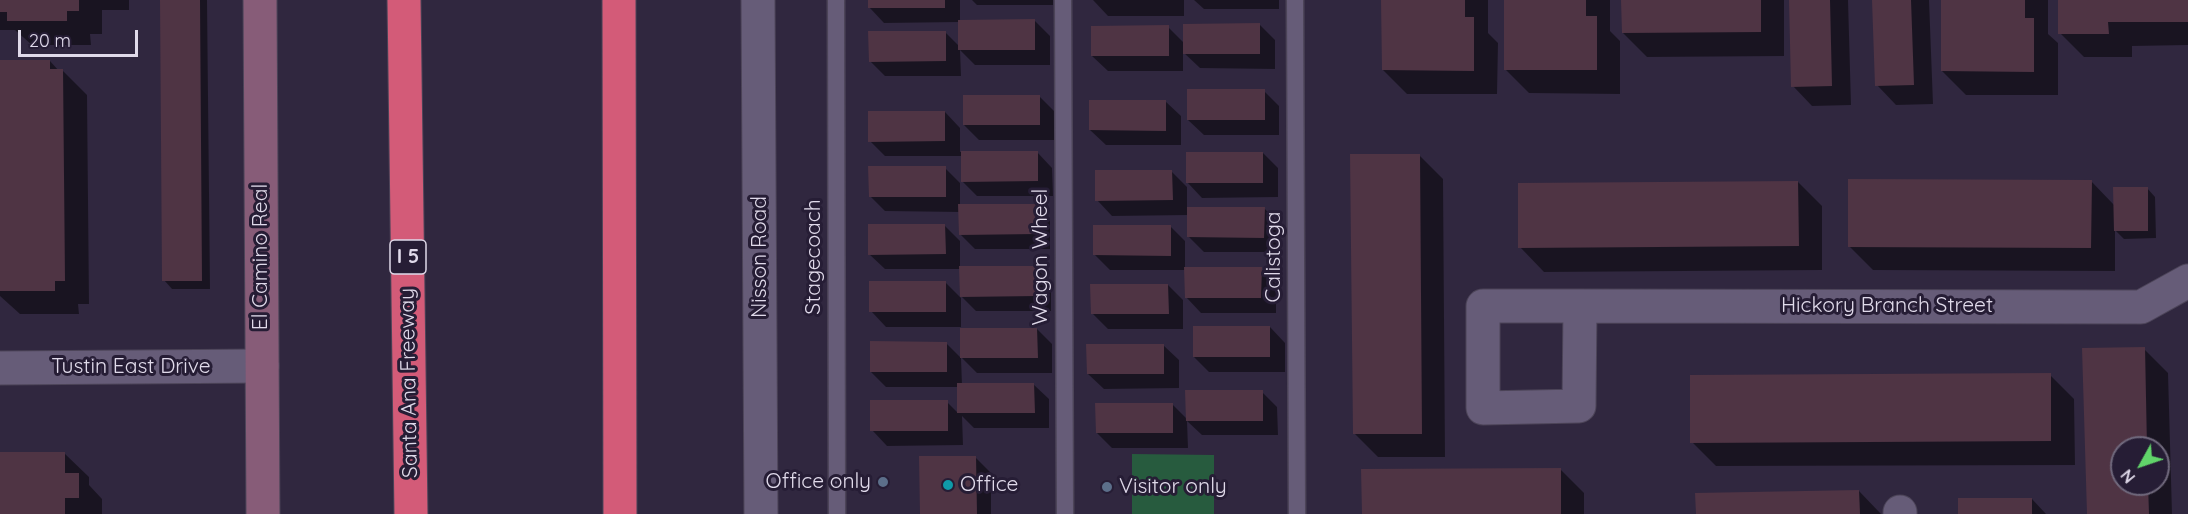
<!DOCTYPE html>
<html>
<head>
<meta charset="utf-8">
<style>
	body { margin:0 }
	#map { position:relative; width:2188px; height:514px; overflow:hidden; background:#30273f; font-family:Quicksand,sans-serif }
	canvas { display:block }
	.north { position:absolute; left:2110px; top:436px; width:60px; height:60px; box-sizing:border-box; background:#261d35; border:2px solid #70697d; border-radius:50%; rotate:230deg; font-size:16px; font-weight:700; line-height:24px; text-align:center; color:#e0daea }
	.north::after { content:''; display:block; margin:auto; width:21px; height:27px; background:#61d46a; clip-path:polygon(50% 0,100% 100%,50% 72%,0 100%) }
	.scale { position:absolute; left:18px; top:30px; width:120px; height:27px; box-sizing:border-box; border:3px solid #e0daea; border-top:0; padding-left:8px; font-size:18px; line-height:21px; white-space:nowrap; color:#e0daea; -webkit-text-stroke:4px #261d35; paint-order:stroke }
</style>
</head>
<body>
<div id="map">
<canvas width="2188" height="514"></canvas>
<div class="north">N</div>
<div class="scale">20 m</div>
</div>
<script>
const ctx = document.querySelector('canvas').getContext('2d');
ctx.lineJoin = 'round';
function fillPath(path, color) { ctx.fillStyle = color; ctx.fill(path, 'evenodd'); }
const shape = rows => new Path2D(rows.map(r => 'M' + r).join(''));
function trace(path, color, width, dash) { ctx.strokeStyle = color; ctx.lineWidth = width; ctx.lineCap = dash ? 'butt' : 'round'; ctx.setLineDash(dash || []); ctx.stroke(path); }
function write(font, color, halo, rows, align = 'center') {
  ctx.font = font + ' Quicksand,sans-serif'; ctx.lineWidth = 6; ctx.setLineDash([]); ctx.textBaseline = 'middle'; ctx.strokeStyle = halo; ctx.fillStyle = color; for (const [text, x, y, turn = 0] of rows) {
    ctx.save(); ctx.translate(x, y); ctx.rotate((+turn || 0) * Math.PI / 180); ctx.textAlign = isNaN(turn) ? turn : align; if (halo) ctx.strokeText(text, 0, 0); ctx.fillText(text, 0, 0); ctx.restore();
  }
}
fillPath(shape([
	[1132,454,1214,455,1214,514,1132,514]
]), '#275b3e');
fillPath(shape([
	[0,0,129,0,129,10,102,10,102,34,90,34,91,45,32,45,15,30,0,30],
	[162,0,207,0,210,289,172,289,164,280],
	[869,0,960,0,960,21,1035,21,1050,36,1050,65,975,65,960,50,961,76,885,76,870,61,945,32,960,47,960,22,884,23,869,7],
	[972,0,1053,0,1053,5,977,5],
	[1093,0,1184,0,1184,16,1108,16],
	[1194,0,1279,0,1279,9,1204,9],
	[1383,0,1488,0,1488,33,1498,43,1497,94,1407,94,1383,70],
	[1505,0,1610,0,1610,31,1620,41,1620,94,1529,93,1505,69],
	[1623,0,1784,0,1784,56,1647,57,1623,33],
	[1790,0,1848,0,1851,105,1812,106,1793,86],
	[1874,0,1929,0,1933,104,1896,105,1877,85],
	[1942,0,2048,0,2048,34,2058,43,2058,95,1966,95,1942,71],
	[2059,0,2188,0,2188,45,2132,46,2132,57,2084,57,2060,33],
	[1260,25,1275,40,1275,69,1200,68,1183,52,1183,71,1108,71,1092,56,1168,27,1184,43],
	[50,61,59,71,63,71,87,95,89,304,78,304,79,314,20,314,0,296,0,62],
	[1264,91,1279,106,1279,135,1204,135,1188,120],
	[1039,96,1055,112,1055,140,979,140,964,125],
	[1165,101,1181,116,1181,145,1106,145,1090,130],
	[945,112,960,128,960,152,1037,152,1052,168,1053,196,977,196,962,181,962,156,885,156,870,141],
	[1263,153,1278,168,1278,197,1202,198,1187,182],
	[1419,155,1443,179,1445,457,1378,457,1354,433],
	[945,168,960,183,960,206,1035,206,1050,221,1050,249,975,249,960,234,960,212,885,211,870,196],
	[1172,172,1187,187,1187,209,1264,208,1279,224,1279,252,1204,252,1189,237,1189,215,1112,216,1097,200],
	[2091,181,2115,206,2147,188,2155,197,2156,238,2124,239,2115,230,2115,271,1873,270,1849,246],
	[1798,182,1822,206,1822,270,1544,272,1520,247],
	[944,225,960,241,960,268,1036,268,1051,283,1051,311,976,311,961,296,960,269,885,269,869,254],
	[1170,226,1185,241,1185,269,1261,269,1276,284,1276,313,1201,313,1186,297,1186,270,1110,270,1095,255],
	[946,283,961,298,961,327,886,327,871,311],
	[1168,285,1183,300,1183,329,1108,329,1093,314],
	[1270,327,1285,343,1285,372,1209,372,1194,357],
	[1037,329,1052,344,1052,373,977,373,962,358],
	[946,343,961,358,962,385,1033,384,1049,399,1049,428,974,428,962,416,963,445,887,446,872,430,947,402,958,413,958,387,886,387,871,372],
	[1163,345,1179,360,1179,388,1104,389,1088,374],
	[2144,349,2168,373,2172,514,2088,514],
	[2122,448,2158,448,2158,484,2122,484],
	[2050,375,2074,399,2075,465,1716,466,1692,442],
	[1262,392,1277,407,1278,435,1202,435,1187,421,1188,448,1112,448,1097,433,1172,404,1187,419],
	[0,453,64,453,89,477,89,485,102,499,102,514,0,514],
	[976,458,991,473,991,514,921,514],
	[1560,469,1584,493,1584,514,1363,514],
	[1859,491,1881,514,1697,514],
	[2032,499,2046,514,1959,514]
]), '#0007');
fillPath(shape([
	[0,0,79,0,79,11,67,11,67,21,7,21,7,12,0,12],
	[160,0,200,0,202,281,162,281],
	[868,0,945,0,945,8,868,8],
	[1381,0,1465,0,1465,17,1474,17,1474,71,1382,70],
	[1504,0,1586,0,1586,16,1597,16,1597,70,1504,70],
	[1621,0,1761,0,1761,32,1622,33],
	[1789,0,1830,0,1832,86,1791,87],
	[1872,0,1911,0,1914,85,1875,86],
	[1941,0,2025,0,2025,18,2034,18,2034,72,1941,71],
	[2058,0,2188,0,2188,22,2108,22,2109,34,2058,34],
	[1035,19,1035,50,958,50,958,20],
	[1260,23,1260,54,1183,54,1183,24],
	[1169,25,1169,56,1091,56,1091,26],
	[868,31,946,31,946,61,869,62],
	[0,60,50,60,50,69,63,69,65,281,55,281,55,291,0,291],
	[1187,89,1265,89,1265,120,1187,120],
	[963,95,1040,95,1040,125,963,125],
	[1089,100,1166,100,1166,131,1089,130],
	[868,111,945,111,945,141,868,142],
	[961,151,1038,151,1038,181,961,182],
	[1186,152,1263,152,1263,183,1186,183],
	[1350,154,1420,154,1422,434,1353,434],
	[868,166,946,166,946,197,869,197],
	[1095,170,1172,170,1173,200,1095,201],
	[1848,179,2092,180,2091,248,1848,247],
	[1798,181,1799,246,1518,248,1518,183],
	[2113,187,2148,187,2148,231,2114,231],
	[958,204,1036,204,1036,234,959,235],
	[1187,207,1265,207,1264,238,1187,237],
	[868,224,945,224,946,254,868,255],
	[1093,225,1171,225,1171,256,1093,255],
	[959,266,1037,266,1037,296,960,297],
	[1184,267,1262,267,1261,298,1185,298],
	[869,281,946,281,946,312,869,312],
	[1090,284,1168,284,1169,314,1091,314],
	[1193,326,1270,326,1270,357,1193,357],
	[960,328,1037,328,1038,358,960,358],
	[870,341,947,342,947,372,870,372],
	[1086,344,1164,344,1164,374,1087,374],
	[2145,347,2147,448,2122,448,2122,484,2148,484,2149,514,2087,514,2082,348],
	[2051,373,2051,441,1690,443,1690,375],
	[957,383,1034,383,1035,413,957,413],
	[1185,390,1263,390,1263,421,1186,421],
	[870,400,948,400,948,431,870,431],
	[1095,403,1173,403,1173,433,1096,433],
	[0,452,65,452,65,473,79,473,79,498,65,498,65,514,0,514],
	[919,456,976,456,977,514,920,514],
	[1561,468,1561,514,1362,514,1361,469],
	[1859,490,1860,514,1696,514,1695,493],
	[1958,498,2032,498,2032,514,1958,514]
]), '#4f3444');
const service = shape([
	[836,0,837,514],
	[1063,0,1065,514],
	[1295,0,1297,514]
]);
const minor = shape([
	[1483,306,1580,306,1579,406,1483,408,1483,306],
	[1580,306,2141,307,2188,281],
	[1900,512,1900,514]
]);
const tertiary = shape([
	[758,0,761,514],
	[0,368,262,366]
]);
const secondary = shape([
	[260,0,263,514]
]);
const motorway = shape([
	[404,0,411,514],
	[619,0,620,514]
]);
trace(service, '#4c4458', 19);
trace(minor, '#4c4458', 35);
trace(tertiary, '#4c4458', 35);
trace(secondary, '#4c4458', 35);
trace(motorway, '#4c4458', 35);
trace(service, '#665c78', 16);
trace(minor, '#665c78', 33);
trace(tertiary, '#665c78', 33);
trace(secondary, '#875c78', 33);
trace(motorway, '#d35b78', 33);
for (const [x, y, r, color] of [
	[883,482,6,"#5c6f8a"],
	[948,485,6,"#0f9aa8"],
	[1107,487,6,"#5c6f8a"]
]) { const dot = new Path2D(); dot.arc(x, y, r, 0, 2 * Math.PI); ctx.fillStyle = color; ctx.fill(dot); trace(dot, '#261d35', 2); }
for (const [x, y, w] of [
	[408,257,36]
]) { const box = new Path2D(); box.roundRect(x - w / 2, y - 17, w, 34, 4.5); ctx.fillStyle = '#261d35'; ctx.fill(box); trace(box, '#e0daea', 1.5); }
write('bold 20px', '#e0daea', null, [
	["I 5",408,257]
]);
write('21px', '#e0daea', '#261d35', [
	["El Camino Real",261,257,-90],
	["Nisson Road",760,257,-90],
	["Stagecoach",814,257,-90],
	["Wagon Wheel",1041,257,-90],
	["Calistoga",1274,257,-90],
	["Hickory Branch Street",1887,306],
	["Tustin East Drive",131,367],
	["Santa Ana Freeway",409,383,-91]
]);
write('21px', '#e0daea', '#261d35', [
	["Office only",871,482,"right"],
	["Office",960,485],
	["Visitor only",1119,487]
], 'left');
</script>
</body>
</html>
